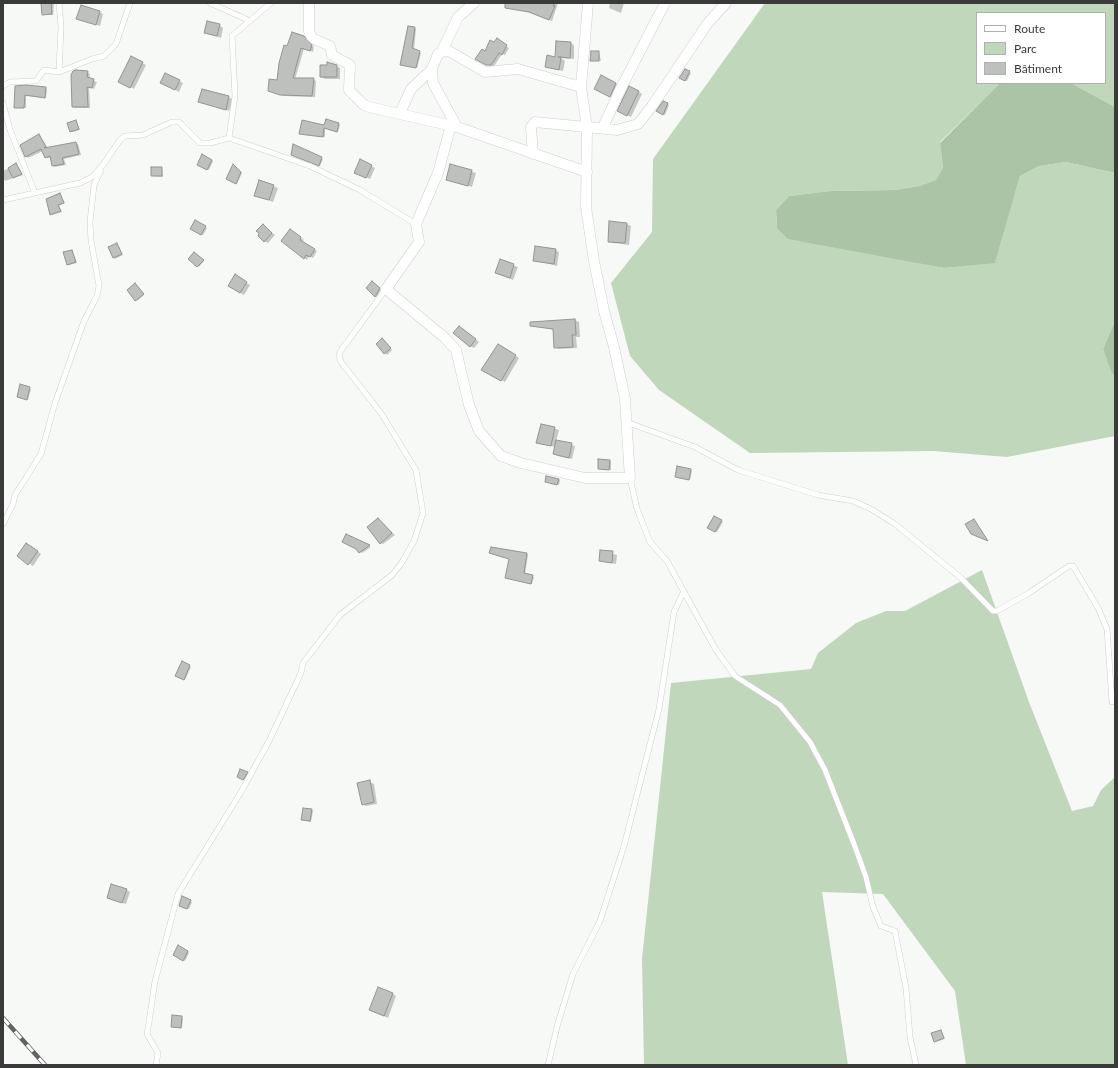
<!DOCTYPE html>
<html>
<head>
<meta charset="utf-8">
<style>
	body { margin:0 }
	#map { position:relative; width:1118px; height:1068px; overflow:hidden; background:#f6f9f5; font-family:Lato,sans-serif }
	canvas { display:block }
	.frame { position:absolute; inset:0; border:4px solid #393a39; pointer-events:none }
	.legend { position:absolute; left:976px; top:12px; width:130px; height:72px; box-sizing:border-box; background:#fff; border:1px solid #b0b0b0; margin:0; padding:5px 7px; list-style:none; font-size:12px; color:#393a39 }
	.legend li { display:flex; align-items:center; gap:8px; height:20px }
	.legend b { width:20px; border:1px solid #b0b0b0 }
</style>
</head>
<body>
<div id="map">
<canvas width="1118" height="1068"></canvas>
<div class="frame"></div>
<ul class="legend">
<li><b style="height:5px;background:#fff"></b>Route</li>
<li><b style="height:11px;background:#c1d7bb"></b>Parc</li>
<li><b style="height:11px;background:#bdc0bd"></b>Bâtiment</li>
</ul>
</div>
<script>
const ctx = document.querySelector('canvas').getContext('2d');
ctx.lineJoin = 'round';
function fillPath(path, color) { ctx.fillStyle = color; ctx.fill(path, 'evenodd'); }
const shape = rows => new Path2D(rows.map(r => 'M' + r).join(''));
function trace(path, color, width, dash) { ctx.strokeStyle = color; ctx.lineWidth = width; ctx.lineCap = dash ? 'butt' : 'round'; ctx.setLineDash(dash || []); ctx.stroke(path); }
fillPath(shape([
	[765,3,1115,3,1115,107,1071,83,1105,83,1105,13,977,13,977,83,1000,83,940,142,943,169,936,180,919,186,895,190,830,191,789,196,776,210,777,228,900,259,944,268,995,262,1020,176,1039,166,1066,162,1115,173,1115,321,1103,349,1111,372,1115,377,1115,436,1007,457,933,451,750,453,659,390,630,356,611,283,652,232,653,159],
	[982,570,1029,702,1072,811,1093,806,1101,790,1115,777,1115,1065,966,1065,955,991,883,894,822,892,848,1065,644,1065,642,959,671,683,811,669,818,653,856,623,886,611,905,611]
]), '#c1d7bb');
fillPath(shape([
	[1000,83,1071,83,1115,107,1115,173,1066,162,1039,166,1020,176,995,263,944,268,788,239,777,228,776,210,789,196,830,191,895,190,919,186,936,180,943,168,940,143],
	[1115,321,1115,377,1111,372,1103,349]
]), '#abc4a5');
fillPath(shape([
	[43,3,54,3,53,15,43,14],
	[523,3,558,3,552,21,522,10],
	[610,3,624,3,621,13,609,8],
	[100,12,103,14,100,26,81,20],
	[219,25,223,28,221,38,205,33],
	[414,28,416,29,414,50,421,53,417,68,403,65],
	[304,37,314,47,313,52,304,49,295,79,313,79,316,81,315,97,284,96,272,92],
	[497,40,509,48,505,55,502,54,494,66,490,66,476,58,485,52],
	[570,43,574,45,574,59,561,58,565,61,563,71,546,67],
	[599,52,601,61,591,60],
	[131,57,146,65,134,89,119,81],
	[336,66,340,68,340,79,325,79,321,77],
	[685,70,691,73,687,81,680,78],
	[87,72,90,74,89,79,97,82,94,89,89,87,90,108,75,108,73,107],
	[602,76,620,86,614,98,595,88],
	[179,81,183,83,179,92,165,85],
	[16,87,46,88,47,89,46,98,26,96,26,108,16,108],
	[203,90,233,99,229,111,200,101],
	[639,92,642,94,631,117,622,113],
	[664,102,669,105,665,115,658,111],
	[76,121,80,130,73,132,71,131],
	[339,124,340,125,338,132,325,128,325,137,301,134],
	[39,135,48,148,76,143,78,144,81,155,64,159,66,165,55,167,53,166,51,158,46,158,43,151,28,158,26,156],
	[294,146,323,159,320,166,294,156],
	[203,156,213,161,209,170,198,164],
	[360,161,375,168,370,179,359,174],
	[16,165,23,175,5,181,3,178,3,171],
	[451,165,476,173,472,187,451,181],
	[235,166,242,173,237,184,227,179],
	[162,168,163,177,152,176],
	[260,182,278,188,273,202,259,197],
	[60,194,65,203,59,206,62,212,52,215,51,214],
	[195,221,207,228,203,235,192,228],
	[627,224,631,226,629,245,613,243,609,241],
	[263,225,275,235,268,243,264,241,260,233],
	[293,232,304,240,302,242,317,251,313,258,309,256,307,260,282,241],
	[117,244,123,255,115,259,109,247],
	[555,250,559,252,557,266,534,260],
	[72,251,77,263,69,265,68,264],
	[196,254,204,261,199,267,189,259],
	[501,261,518,267,513,280,496,273],
	[235,276,250,285,244,295,229,286],
	[374,283,381,289,377,297,367,288],
	[137,286,144,295,137,301,136,300],
	[575,320,579,322,580,337,576,337,577,348,559,349,555,347,554,330,531,325],
	[460,327,479,342,474,348,470,346],
	[384,340,392,350,387,355,377,344],
	[498,345,519,358,505,382,483,369],
	[21,386,31,389,28,400,20,397],
	[541,425,559,430,556,441,575,446,572,459,558,456,554,454,555,447,538,442],
	[610,461,611,462,611,470,600,469],
	[690,470,692,471,690,480,678,478],
	[559,480,560,480,559,485,546,482],
	[714,517,723,522,717,532,708,527],
	[378,519,395,535,383,544,381,543],
	[347,535,371,547,362,553],
	[30,546,41,554,33,566,18,556],
	[601,551,617,555,616,564,600,561],
	[527,554,528,555,525,574,534,577,532,584,507,578],
	[183,663,191,667,185,680,177,676],
	[241,770,248,774,245,780,238,776],
	[370,782,374,784,377,804,366,806,363,804],
	[311,810,313,811,311,822,302,820],
	[126,890,130,892,126,904,112,900],
	[182,898,192,902,189,909,180,905],
	[179,947,189,953,185,961,175,955],
	[393,994,396,996,388,1018,370,1010],
	[181,1017,183,1018,182,1028,172,1027],
	[941,1031,945,1039,936,1042,935,1041]
]), '#0003');
const building = shape([
	[41,3,51,3,52,14,42,15,41,3],
	[505,3,554,3,553,6,555,6,549,20,529,12,505,8,505,3],
	[81,5,100,11,96,25,76,19,81,5],
	[207,21,220,24,217,36,204,33,207,21],
	[408,26,415,27,412,48,420,51,416,68,400,65,408,26],
	[292,32,304,36,312,45,310,51,301,48,293,78,314,78,312,96,280,95,268,91,269,79,277,80,279,63,284,45,287,46,292,32],
	[497,38,507,45,502,55,499,53,491,65,486,65,475,59,482,49,485,51,490,40,494,42,497,38],
	[556,41,571,42,570,58,558,57,561,57,559,70,545,67,547,55,555,57,556,41],
	[591,51,599,51,599,61,590,61,591,51],
	[131,56,143,62,130,88,118,82,131,56],
	[327,62,337,65,337,77,320,77,320,65,327,65,327,62],
	[685,69,690,71,685,81,679,78,685,69],
	[76,70,88,71,87,77,94,79,92,88,87,87,88,107,72,107,71,75,73,71,76,70],
	[165,73,180,80,175,90,160,83,165,73],
	[601,75,616,83,610,97,594,89,601,75],
	[26,85,46,87,45,98,25,95,24,108,14,108,15,86,26,85],
	[629,86,639,91,627,116,617,111,629,86],
	[202,89,229,96,226,110,198,102,202,89],
	[663,101,668,103,663,115,656,111,663,101],
	[326,119,339,123,337,132,324,128,323,137,299,134,302,120,324,125,326,119],
	[76,120,79,129,70,132,67,123,76,120],
	[39,134,46,147,44,148,76,142,79,154,62,158,64,164,52,166,50,156,45,158,41,149,25,157,20,145,39,134],
	[293,144,322,157,319,166,291,155,293,144],
	[202,154,212,160,207,170,197,165,202,154],
	[360,159,372,165,366,178,354,173,360,159],
	[16,163,22,174,13,178,8,168,16,163],
	[233,164,241,172,236,184,226,179,233,164],
	[450,164,472,170,468,186,446,180,450,164],
	[151,167,162,167,162,176,151,176,151,167],
	[259,180,274,185,269,200,254,196,259,180],
	[60,193,64,203,58,205,61,211,50,215,46,199,60,193],
	[195,220,206,226,201,235,190,229,195,220],
	[609,221,627,223,625,243,608,242,609,221],
	[263,224,272,233,264,242,258,236,259,233,256,231,263,224],
	[290,229,301,237,300,240,315,249,310,257,306,255,304,259,281,241,290,229],
	[117,243,122,254,113,258,108,247,117,243],
	[535,246,556,249,554,264,533,261,535,246],
	[72,250,76,262,67,265,63,252,72,250],
	[194,252,204,260,197,267,188,259,194,252],
	[500,259,514,264,510,278,495,273,500,259],
	[235,274,247,282,240,293,228,286,235,274],
	[372,281,380,288,375,297,366,288,372,281],
	[135,283,144,294,135,301,127,290,135,283],
	[575,319,576,335,572,335,573,347,554,348,553,329,530,326,530,322,575,319],
	[459,326,476,339,470,347,453,333,459,326],
	[382,338,391,348,384,354,376,344,382,338],
	[498,344,516,355,501,381,481,370,498,344],
	[20,384,30,387,27,400,17,397,20,384],
	[541,424,555,427,551,446,536,443,541,424],
	[556,440,572,443,569,458,553,454,556,440],
	[598,459,610,460,609,470,598,469,598,459],
	[677,466,691,469,689,480,675,477,677,466],
	[546,476,559,479,557,485,545,482,546,476],
	[714,516,722,520,715,532,707,528,714,516],
	[378,518,392,533,380,544,367,527,378,518],
	[974,519,988,541,971,534,965,524,974,519],
	[346,534,370,545,359,553,356,549,342,542,346,534],
	[26,543,38,551,28,565,17,556,26,543],
	[491,547,527,553,524,573,533,575,531,584,505,578,509,559,489,553,491,547],
	[600,550,613,551,612,563,599,561,600,550],
	[182,661,190,665,184,680,175,676,182,661],
	[240,769,248,772,243,780,237,777,240,769],
	[370,780,374,802,362,805,357,783,370,780],
	[303,808,312,809,310,821,301,820,303,808],
	[111,884,127,889,122,903,107,898,111,884],
	[182,896,191,900,187,909,179,906,182,896],
	[178,945,188,951,183,961,173,955,178,945],
	[378,987,393,993,384,1016,369,1010,378,987],
	[172,1015,182,1016,181,1028,171,1027,172,1015],
	[941,1030,944,1038,934,1042,931,1033,941,1030]
]);
fillPath(building, '#bdc0bd');
trace(building, '#939592', 1);
const service = shape([
	[210,3,248,20],
	[59,72,61,27,59,3],
	[3,86,10,82,36,81,44,70,59,72,92,59,104,56,116,44,130,3],
	[3,103,10,130,35,193],
	[229,138,235,96,232,36,271,3],
	[3,200,80,183,92,177,103,165,120,140,125,136,143,135,172,122,179,122,200,143,210,143,229,138,310,166,360,190,416,224],
	[626,422,695,447,738,470,818,495,853,501,871,509,895,524,961,578,993,611,997,611,1029,593,1069,566,1073,566,1098,608,1107,629,1112,702],
	[630,478,637,509,650,542,667,561,716,650,735,676,780,705,810,742,825,770,854,844,866,877,873,907,881,926,895,931,906,988,910,1037,916,1065],
	[3,524,13,504,15,495,41,454,55,403,84,321,97,296,99,286,91,240,90,222,94,185,101,170],
	[156,1065,158,1053,147,1034,149,1022,155,981,178,894,241,792,269,741,301,673,303,663,340,615,392,575,401,564,414,541,423,513,416,470,381,413,341,362,339,356,340,352,386,289],
	[548,1065,558,1023,573,974,600,921,624,846,659,709,674,612,683,593]
]);
const minor = shape([
	[309,3,309,31,311,36,314,39,330,46,332,55,350,65,349,90,364,105,369,107,457,127,587,172],
	[442,51,458,17,474,3],
	[432,69,433,83,457,127],
	[400,113,411,89,432,69,438,54,447,50,485,72,518,69,581,87],
	[451,125,438,173,416,224,419,242,386,289,445,338,456,350,469,405,479,431,501,456,521,463,585,478,630,478,625,399,614,347,604,311,594,261,586,207,587,128,581,87,588,3],
	[603,127,620,90,665,3],
	[533,154,531,127,535,122,617,130,638,124,652,106,708,23,726,3]
]);
trace(service, '#cdd0cc', 6);
trace(minor, '#cdd0cc', 11);
trace(service, '#fff', 5);
trace(minor, '#fff', 10);
const rail = shape([
	[3,1018,45,1065]
]);
trace(rail, '#616261', 4.5);
trace(rail, '#fff', 3, [9]);
</script>
</body>
</html>
